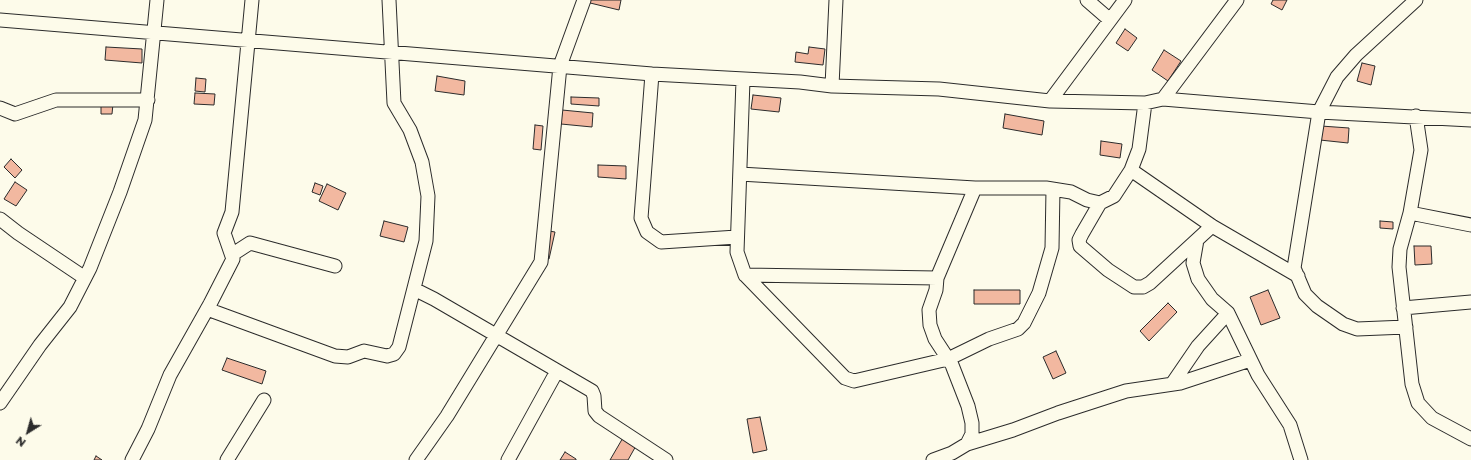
<!DOCTYPE html>
<html>
<head>
<meta charset="utf-8">
<style>
	body { margin:0 }
	#map { position:relative; width:1471px; height:460px; overflow:hidden; background:#fdfbea; font-family:Montserrat,sans-serif }
	canvas { display:block }
	.north { position:absolute; left:8px; top:412px; width:40px; height:40px; -webkit-text-stroke:3px #fdfbea; paint-order:stroke; rotate:217deg; font-size:11px; font-weight:700; line-height:16px; text-align:center; color:#2b2b2b }
	.north::after { content:''; display:block; margin:auto; width:14px; height:18px; background:#2b2b2b; clip-path:polygon(50% 0,100% 100%,50% 72%,0 100%) }
</style>
</head>
<body>
<div id="map">
<canvas width="1471" height="460"></canvas>
<div class="north">N</div>
</div>
<script>
const ctx = document.querySelector('canvas').getContext('2d');
ctx.lineJoin = 'round';
function fillPath(path, color) { ctx.fillStyle = color; ctx.fill(path, 'evenodd'); }
const shape = rows => new Path2D(rows.map(r => 'M' + r).join(''));
function trace(path, color, width, dash) { ctx.strokeStyle = color; ctx.lineWidth = width; ctx.lineCap = dash ? 'butt' : 'round'; ctx.setLineDash(dash || []); ctx.stroke(path); }
const building = shape([
	[587,0,621,0,619,10,586,2,587,0],
	[1273,0,1287,0,1282,10,1271,4,1273,0],
	[1125,29,1137,38,1128,51,1116,43,1125,29],
	[106,47,142,49,142,63,105,60,106,47],
	[809,47,825,49,823,65,795,62,796,52,808,54,809,47],
	[1164,50,1181,61,1168,81,1152,70,1164,50],
	[1362,63,1375,66,1371,85,1357,81,1362,63],
	[437,76,465,81,464,95,435,91,437,76],
	[196,78,206,79,205,92,195,91,196,78],
	[195,93,215,94,214,105,194,104,195,93],
	[753,95,781,98,779,112,751,109,753,95],
	[571,97,599,98,599,106,571,104,571,97],
	[101,104,113,104,112,114,101,114,101,104],
	[562,110,593,113,592,127,561,124,562,110],
	[1005,114,1044,121,1042,135,1003,128,1005,114],
	[535,125,543,126,541,150,533,149,535,125],
	[1321,126,1349,128,1348,143,1320,140,1321,126],
	[1101,141,1122,144,1120,158,1100,155,1101,141],
	[11,159,22,170,15,178,4,167,11,159],
	[598,165,626,166,626,179,598,177,598,165],
	[15,182,27,190,16,206,4,199,15,182],
	[315,183,323,186,320,195,312,192,315,183],
	[327,184,346,193,338,210,319,201,327,184],
	[384,221,408,227,404,242,380,236,384,221],
	[1380,221,1393,222,1393,229,1380,228,1380,221],
	[549,231,555,232,549,259,542,257,549,231],
	[1414,246,1431,246,1432,264,1415,265,1414,246],
	[974,290,1020,290,1020,304,974,304,974,290],
	[1268,290,1280,318,1261,325,1250,297,1268,290],
	[1168,303,1177,312,1149,341,1140,331,1168,303],
	[1056,351,1066,373,1053,379,1043,357,1056,351],
	[227,358,266,371,262,384,222,370,227,358],
	[760,417,767,450,753,453,747,419,760,417],
	[624,436,637,444,628,460,610,460,624,436],
	[565,452,576,459,576,460,560,460,565,452],
	[96,456,102,460,94,460,96,456]
]);
fillPath(building, '#f2b8a0');
trace(building, '#2b2b2b', 1);
const minor = shape([
	[1087,0,1110,20],
	[0,20,652,74,800,82,832,86,939,89,1050,101,1145,103,1163,99,1319,112,1471,120],
	[652,74,641,218,647,232,661,242,737,237],
	[743,80,737,252,745,275,937,278],
	[832,86,836,0],
	[1163,99,1237,0],
	[1050,101,1125,0],
	[1145,103,1139,149,1131,170,1114,196,1100,203,1082,234,1079,240,1080,246,1108,270,1134,287,1143,287,1150,283,1212,226],
	[0,108,15,114,56,100,148,100],
	[1416,116,1421,150,1410,213,1400,249,1399,267,1412,384,1418,403,1432,418,1471,439],
	[1131,170,1212,226,1298,276],
	[740,174,975,188,1046,188,1071,192,1087,200,1100,203],
	[1410,213,1471,225],
	[0,219,18,233,85,278],
	[1197,240,1193,263,1198,279,1212,299,1228,313,1258,375,1290,425,1301,460],
	[233,254,250,243,335,266],
	[745,275,845,378,854,381,948,359,989,339,1018,329,1024,323,1039,293,1052,248,1053,189],
	[414,289,434,299,592,391,594,396,595,411,599,416,666,460],
	[1403,308,1471,302],
	[207,309,335,356,348,357,364,351,387,356,394,354,399,347,426,241,428,196,422,162,410,130,394,103,389,0],
	[1406,327,1357,329,1343,324,1317,306,1305,294,1294,268,1319,112,1337,77,1356,55,1416,0],
	[1172,384,1198,346,1228,313],
	[0,403,40,345,70,307,90,268,120,192,145,120,157,0],
	[967,444,972,434,972,423,968,406,952,365,935,339,930,325,929,310,936,290,937,278,975,188],
	[132,460,148,429,170,375,210,304,233,259,224,233,232,212,252,0],
	[227,460,264,400],
	[416,460,447,416,541,262,560,66,584,0],
	[508,460,557,371],
	[933,460,952,453,967,444,1013,430,1058,413,1126,391,1180,383,1250,360]
]);
trace(minor, '#2b2b2b', 15);
trace(minor, '#fdfbea', 13);
</script>
</body>
</html>
